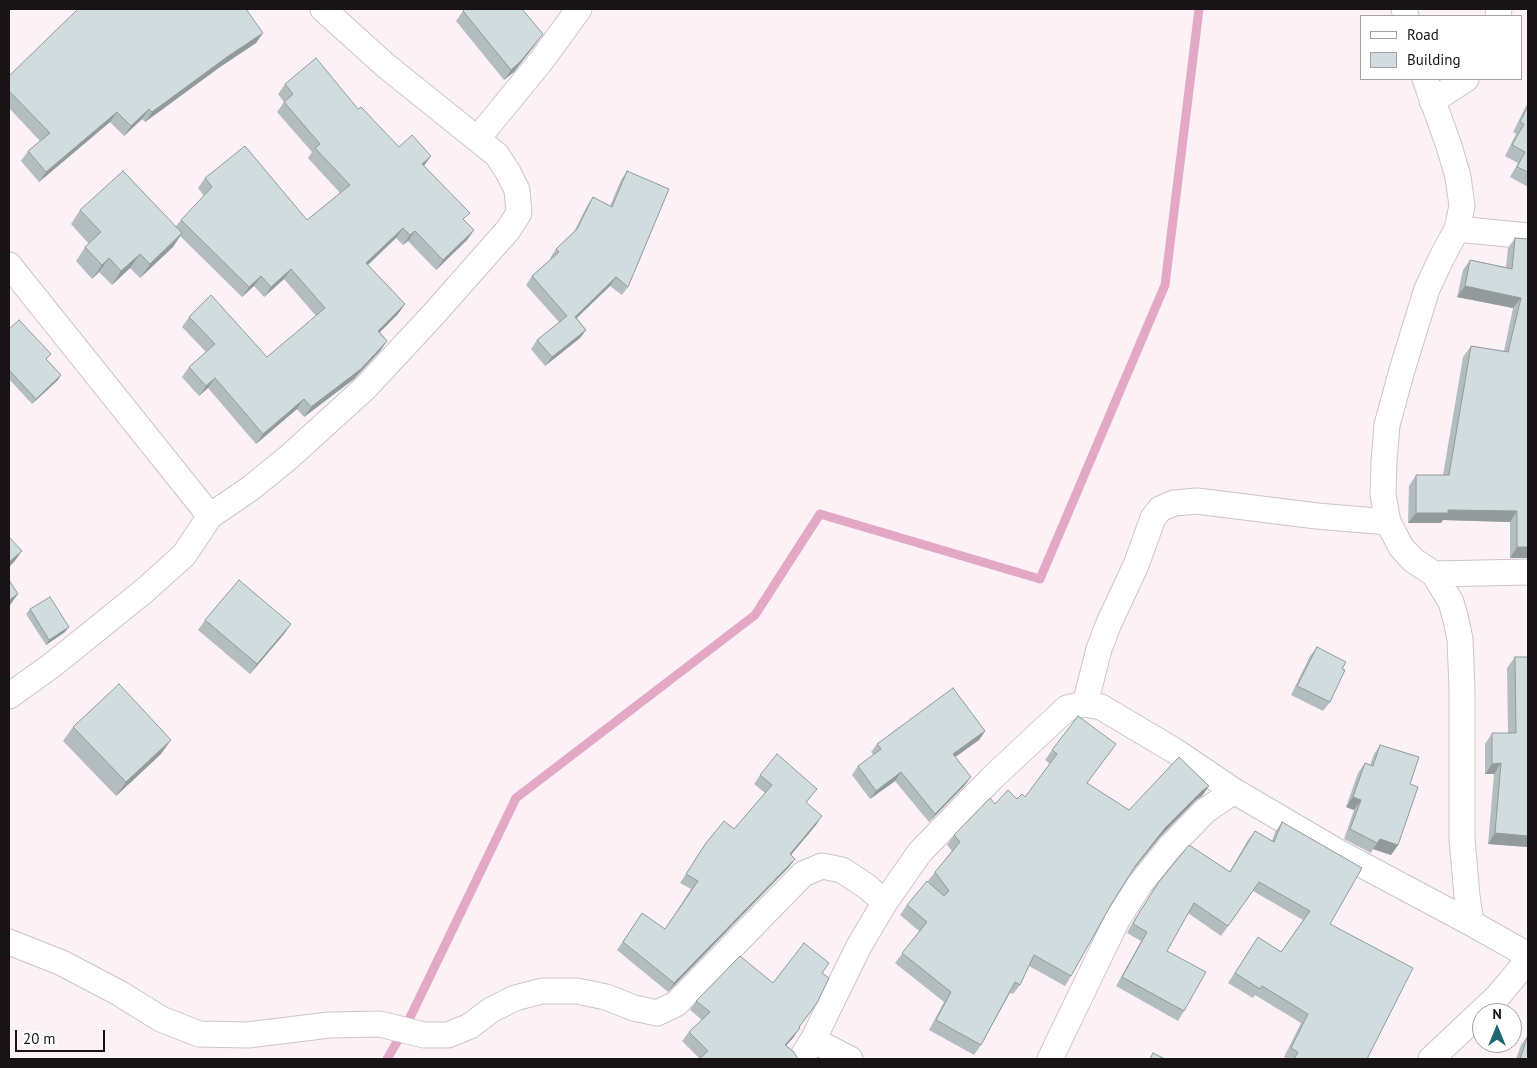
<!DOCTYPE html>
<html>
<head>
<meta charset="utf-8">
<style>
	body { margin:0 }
	#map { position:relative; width:1537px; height:1068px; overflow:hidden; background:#fcf2f6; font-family:"PT Sans",sans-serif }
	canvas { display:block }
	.frame { position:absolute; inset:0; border:10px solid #181416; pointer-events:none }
	.legend { position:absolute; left:1360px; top:15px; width:162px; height:65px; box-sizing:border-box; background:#fff; border:1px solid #a3a1a2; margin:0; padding:6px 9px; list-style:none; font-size:15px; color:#181416 }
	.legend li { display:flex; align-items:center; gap:10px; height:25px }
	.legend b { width:25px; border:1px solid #a3a1a2 }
	.north { position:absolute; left:1472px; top:1003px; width:50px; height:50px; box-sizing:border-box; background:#fff; border:1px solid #a3a1a2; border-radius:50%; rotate:0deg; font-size:14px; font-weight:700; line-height:20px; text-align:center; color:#181416 }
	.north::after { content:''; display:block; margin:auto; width:18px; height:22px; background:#1d6773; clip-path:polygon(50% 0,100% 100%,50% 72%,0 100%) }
	.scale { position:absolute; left:15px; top:1030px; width:90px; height:22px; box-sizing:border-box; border:2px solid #181416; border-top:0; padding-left:6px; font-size:15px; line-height:18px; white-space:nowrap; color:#181416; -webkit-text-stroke:4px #fff; paint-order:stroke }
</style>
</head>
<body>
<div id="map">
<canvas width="1537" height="1068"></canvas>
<div class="frame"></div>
<ul class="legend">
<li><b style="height:6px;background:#fff"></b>Road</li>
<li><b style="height:14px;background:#d0dcde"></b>Building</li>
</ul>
<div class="north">N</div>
<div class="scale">20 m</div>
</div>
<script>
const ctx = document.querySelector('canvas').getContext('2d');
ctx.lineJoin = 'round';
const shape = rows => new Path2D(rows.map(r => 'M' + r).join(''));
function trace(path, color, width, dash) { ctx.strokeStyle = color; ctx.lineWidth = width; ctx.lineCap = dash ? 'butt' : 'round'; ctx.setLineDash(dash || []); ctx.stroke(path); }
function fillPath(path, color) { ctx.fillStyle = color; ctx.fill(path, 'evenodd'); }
trace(shape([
	[387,1059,404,1030,516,798,755,615,820,514,1040,579,1165,285,1199,9]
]), '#e2a8c4', 9);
const minor = shape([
	[1404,9,1406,16],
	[1498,16,1499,9],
	[1425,79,1449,146,1458,177,1462,206,1457,229,1441,259,1427,289,1402,370,1387,425,1384,462,1383,495,1388,522,1401,547,1413,560,1434,574,1451,602,1456,620,1460,639,1462,690,1462,839,1467,896,1471,923],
	[1432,101,1466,79],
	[478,138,541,61,579,9],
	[1457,229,1528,236],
	[9,265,210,516],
	[1434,574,1528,572],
	[9,696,51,666,144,591,184,555,210,516,251,488,289,457,365,388,432,316,508,230,519,213,517,190,508,172,497,155,385,65,323,9],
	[1085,704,1099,649,1109,623,1136,565,1153,518,1160,509,1174,503,1197,501,1317,516,1388,522],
	[9,942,62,963,119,993,161,1019,199,1034,248,1035,329,1025,380,1024,424,1035,448,1035,470,1026,491,1010,515,998,542,991,577,991,606,997,634,1008,657,1013,676,1004,803,874,822,866,842,870,866,886,885,902],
	[813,1040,850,1059],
	[801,1059,813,1040,859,946,885,902,920,852,992,778,1067,708,1085,704,1101,707,1175,751,1234,791,1338,852,1471,923,1528,955],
	[1050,1059,1117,920,1140,884,1169,848,1205,811,1234,791],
	[1431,1059,1498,996,1528,960]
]);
trace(minor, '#cec3c8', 27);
trace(minor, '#fff', 25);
fillPath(shape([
	[463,11,536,44,514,72,504,80,456,21],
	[263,33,256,43,220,67,145,122,142,119,124,136,110,122,39,182,21,161,28,151,40,141,9,108,9,76],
	[285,84,358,109,399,147,424,166,465,221,474,230,467,240,436,270,408,241,403,245,396,238,368,265,405,304,398,314,380,332,387,341,380,351,354,379,304,417,297,409,256,444,208,388,199,396,182,377,189,367,206,352,182,327,189,317,267,357,316,316,284,279,264,297,254,286,242,297,180,236,173,247,140,278,130,268,112,285,99,272,92,279,76,261,85,247,89,244,71,224,80,210,176,226,181,220,204,196,198,188,205,178,307,220,340,193,308,158,312,152,277,112,284,102,278,94],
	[1528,102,1528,187,1510,177,1518,163,1505,156,1516,134,1513,132],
	[627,171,628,287,622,295,610,286,577,318,586,330,580,338,545,366,531,349,537,340,559,322,526,285,532,276,551,259,550,258,556,249,574,232,587,206,593,197,610,206,621,180],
	[1515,238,1528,239,1528,558,1510,558,1510,522,1443,520,1441,523,1408,523,1409,486,1416,475,1443,475,1463,357,1471,346,1504,351,1513,308,1457,297,1463,270,1470,260,1506,267,1508,248],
	[9,329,47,360,61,375,58,380,32,404,9,379],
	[30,609,65,632,46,645,26,614],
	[205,620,291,624,284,634,250,674,198,630],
	[1317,647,1342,669,1330,702,1323,711,1291,695,1310,656],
	[1515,657,1528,847,1488,844,1494,774,1485,774,1485,744,1492,733,1508,733,1507,668],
	[73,727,161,754,116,796,63,741],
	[985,731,979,740,955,757,965,785,929,822,895,781,870,799,852,775,858,766,874,755,871,752,877,744],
	[1380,745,1410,784,1398,845,1391,855,1373,849,1371,853,1344,839,1354,810,1346,807,1358,773,1365,763,1370,765,1374,754],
	[1052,750,1109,754,1087,783,1129,810,1209,786,1202,796,1195,801,1159,838,1132,872,1112,903,1071,976,1065,986,1029,966,1020,985,1013,994,1010,993,981,1045,974,1055,929,1030,944,1002,895,963,919,931,900,915,907,905,930,884,928,881,935,872,952,851,947,845,954,835,995,804,1025,797,1050,764,1045,760],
	[760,775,817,789,806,803,816,825,791,855,795,859,789,867,668,992,617,950,636,922,665,929,691,889,680,883,706,843,734,829,765,793,754,784],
	[1282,822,1330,924,1367,1059,1288,1059,1284,1057,1301,1023,1255,995,1253,998,1228,983,1258,937,1281,952,1303,920,1253,891,1221,936,1188,913,1167,951,1184,1011,1178,1021,1116,986,1141,941,1127,933,1130,927,1158,883,1230,871,1248,840,1255,831,1272,841,1275,832],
	[822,973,811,1012,799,1027,793,1038,786,1046,700,1059,682,1041,689,1032,702,1020,690,1010,696,1001,773,983],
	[1528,1035,1528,1059,1516,1059,1521,1045]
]), '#b3bdbf');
fillPath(shape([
	[263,33,256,43,220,67,145,122,152,112,227,57],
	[543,34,514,72,504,80,511,70],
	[149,109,142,119,124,136,131,126],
	[117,112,110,122,39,182,46,172],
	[431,156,424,166,422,164],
	[403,228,396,238,359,273,366,263],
	[474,230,467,240,436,270,443,260],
	[415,231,408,241,403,245,410,235],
	[182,233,173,247,140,278,150,264],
	[140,254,130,268,112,285,121,271],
	[109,258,99,272,92,279,102,265],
	[291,269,284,279,264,297,271,287],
	[261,276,254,286,242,297,249,287],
	[616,277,610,286,569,325,575,317],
	[1465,286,1521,298,1513,308,1457,297],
	[405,304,398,314,371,341,378,331],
	[586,330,580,338,545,366,552,357],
	[387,341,380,351,354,379,304,417,311,407],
	[61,375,58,380,32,404,36,399],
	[215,378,208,388,199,396,206,386],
	[304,399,297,409,256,444,263,434],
	[1448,510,1517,511,1510,522,1443,520,1441,523,1408,523,1416,513],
	[1517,547,1528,547,1528,558,1510,558],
	[22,551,14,562,9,567,9,562],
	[18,594,10,605,9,606,9,600],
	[291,624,284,634,250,674,257,664],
	[69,627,65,632,46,645,49,640],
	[985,731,979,740,947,763,953,754],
	[171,740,161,754,116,796,126,782],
	[1501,763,1494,774,1485,774,1492,764],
	[901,772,895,781,870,799,876,791],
	[971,777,965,785,929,822,935,814],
	[1209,786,1202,796,1195,801,1159,838,1129,875,1136,865,1165,828,1202,791],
	[1353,797,1361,800,1354,810,1346,807],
	[822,816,816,825,784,863,790,854],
	[1495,833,1528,836,1528,847,1488,844],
	[1380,839,1398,845,1391,855,1373,849],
	[795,859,789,867,668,992,674,983],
	[800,1028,793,1038,778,1054,785,1045]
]), '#929a9b');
const building = shape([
	[78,9,246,9,263,33,227,57,152,112,149,109,131,126,117,112,46,172,28,151,50,133,9,91,9,76,78,9],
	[465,9,522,9,543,34,520,62,511,70,463,11,465,9],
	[316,58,358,109,361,107,399,147,412,135,431,156,422,164,470,213,463,219,474,230,443,260,415,231,410,235,403,228,366,263,405,304,378,331,387,341,361,369,311,407,304,399,263,434,215,378,206,386,189,367,215,344,189,317,211,295,267,357,325,308,291,269,271,287,261,276,249,287,181,220,212,187,205,178,245,146,307,220,350,185,315,148,320,144,284,102,293,94,285,84,316,58],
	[1528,106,1528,172,1517,167,1525,152,1512,145,1524,124,1520,122,1528,106],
	[123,171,182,233,150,264,140,254,121,271,109,258,102,265,85,247,101,232,80,210,123,171],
	[627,171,669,189,628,287,616,277,575,317,586,330,552,357,537,340,567,316,532,276,559,252,556,249,577,229,593,197,612,207,627,171],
	[1515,238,1528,239,1528,547,1517,547,1517,511,1448,510,1448,513,1416,513,1416,475,1449,475,1471,346,1508,352,1521,298,1465,286,1470,260,1512,269,1515,238],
	[19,320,51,354,46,359,61,375,36,399,9,370,9,329,19,320],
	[9,537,22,551,9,562,9,537],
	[9,580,18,594,9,600,9,580],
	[239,580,291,624,257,664,205,620,239,580],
	[50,597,69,627,49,640,30,609,50,597],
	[1317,647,1346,662,1342,669,1345,670,1330,702,1297,686,1317,647],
	[1515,657,1528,657,1528,836,1495,833,1501,763,1492,764,1492,733,1516,733,1515,657],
	[119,684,171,740,126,782,73,727,119,684],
	[953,688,985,731,953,754,971,777,935,814,901,772,876,791,858,766,881,749,877,744,953,688],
	[1078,716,1116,744,1087,783,1129,810,1179,757,1209,786,1202,791,1165,828,1136,865,1112,903,1071,976,1034,955,1020,985,1015,982,981,1045,936,1020,951,992,902,953,927,922,907,905,927,881,944,896,949,891,935,872,960,842,954,835,990,798,995,804,1008,790,1017,799,1022,794,1025,797,1057,754,1052,750,1078,716],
	[1380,745,1419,757,1410,784,1418,787,1398,845,1380,839,1377,843,1350,829,1361,800,1353,797,1365,763,1373,766,1380,745],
	[777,754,817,789,806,802,822,816,790,854,795,859,674,983,623,942,642,913,665,929,698,881,686,874,706,843,724,821,734,829,772,785,760,775,777,754],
	[1282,822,1362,868,1330,924,1413,968,1367,1059,1294,1059,1298,1052,1291,1048,1308,1014,1262,986,1260,989,1235,973,1258,937,1281,952,1310,911,1259,882,1228,926,1194,903,1167,951,1206,972,1184,1011,1122,977,1147,932,1133,924,1136,918,1158,883,1189,845,1230,872,1255,831,1274,842,1282,822],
	[804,943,829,963,822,973,829,978,817,1003,799,1027,800,1028,785,1045,794,1052,798,1059,699,1059,708,1051,689,1032,710,1012,696,1001,740,956,773,983,804,943],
	[1528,1035,1528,1059,1520,1059,1528,1035],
	[1153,1053,1165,1059,1150,1059,1153,1053]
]);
fillPath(building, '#d0dcde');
trace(building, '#929a9b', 1);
</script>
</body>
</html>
